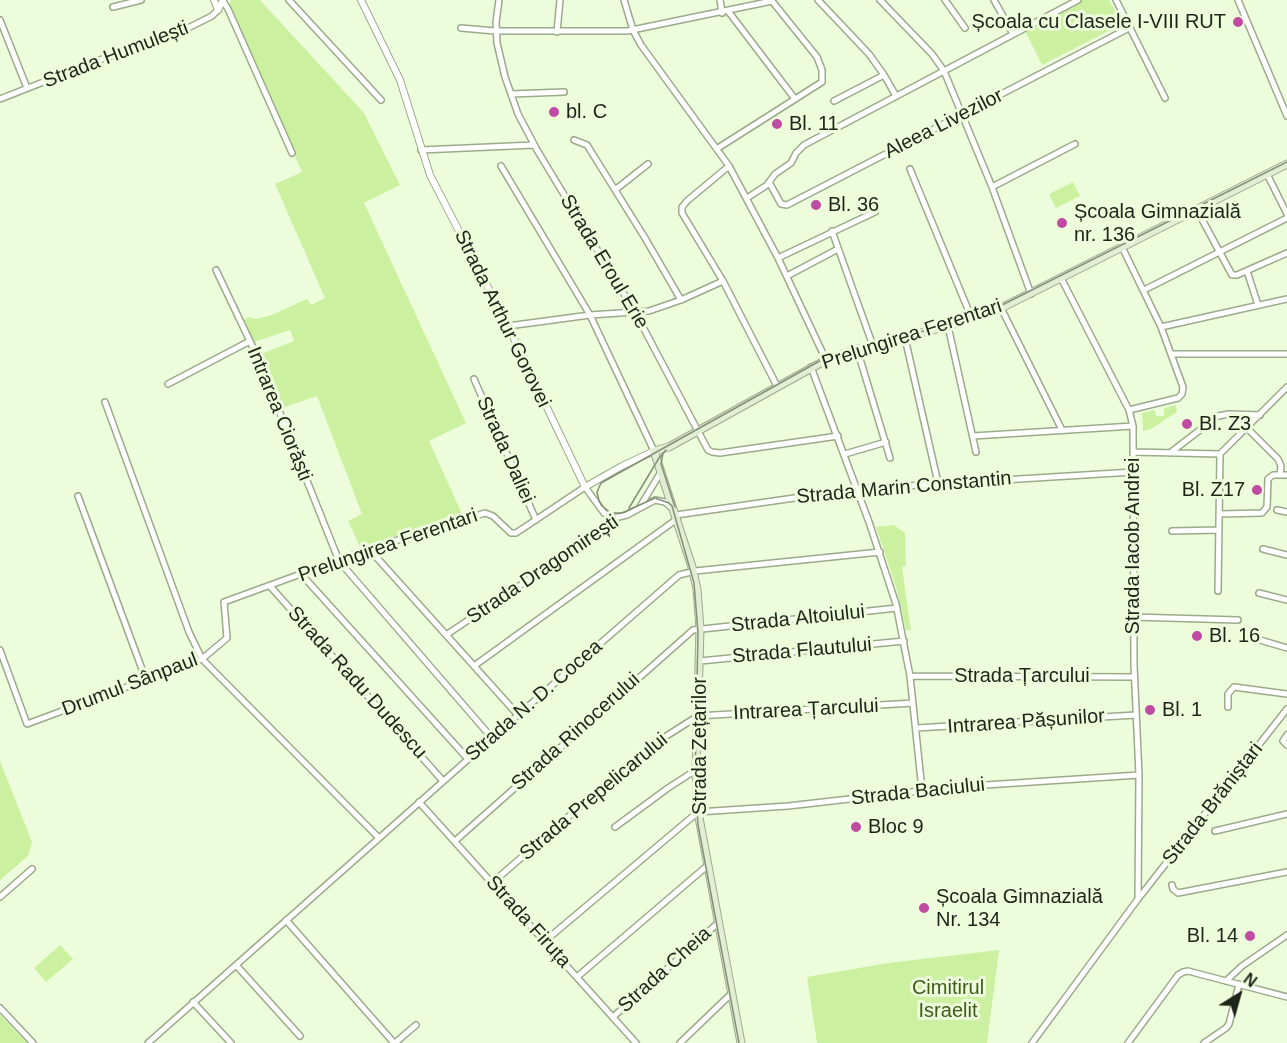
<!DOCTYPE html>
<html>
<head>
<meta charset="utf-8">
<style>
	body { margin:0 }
	#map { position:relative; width:1287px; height:1043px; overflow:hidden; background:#edfddc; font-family:Helvetica,sans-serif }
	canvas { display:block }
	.north { position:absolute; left:1209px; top:965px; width:60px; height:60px; -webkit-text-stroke:4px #edfddc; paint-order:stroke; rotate:37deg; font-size:16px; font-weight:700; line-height:24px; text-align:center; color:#1e2418 }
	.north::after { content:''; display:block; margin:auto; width:21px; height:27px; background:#1e2418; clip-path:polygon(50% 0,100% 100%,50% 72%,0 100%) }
</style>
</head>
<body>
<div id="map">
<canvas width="1287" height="1043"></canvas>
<div class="north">N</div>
</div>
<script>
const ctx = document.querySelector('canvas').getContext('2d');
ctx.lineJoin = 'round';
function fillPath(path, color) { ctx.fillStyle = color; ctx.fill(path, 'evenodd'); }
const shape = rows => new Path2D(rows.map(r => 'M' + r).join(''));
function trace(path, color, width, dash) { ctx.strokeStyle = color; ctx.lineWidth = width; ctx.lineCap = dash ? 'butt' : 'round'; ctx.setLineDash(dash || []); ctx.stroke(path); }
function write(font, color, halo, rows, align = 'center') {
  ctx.font = font + ' Helvetica,sans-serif'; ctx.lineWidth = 6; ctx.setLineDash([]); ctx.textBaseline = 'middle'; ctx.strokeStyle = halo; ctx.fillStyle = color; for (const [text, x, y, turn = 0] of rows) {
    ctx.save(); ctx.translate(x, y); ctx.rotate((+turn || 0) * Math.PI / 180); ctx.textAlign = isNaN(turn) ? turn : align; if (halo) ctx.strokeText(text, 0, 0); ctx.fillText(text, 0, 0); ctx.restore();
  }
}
fillPath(shape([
	[231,0,260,0,364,113,400,185,364,203,466,423,429,441,463,516,360,547,348,521,362,514,317,396,282,408,261,354,294,341,290,330,254,342,244,320,248,317,256,319,269,316,307,299,311,305,325,298,275,184,302,172,229,6],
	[1082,0,1109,0,1122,24,1042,65,1025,31],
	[1073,182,1080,196,1056,208,1049,194],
	[1176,405,1177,412,1151,429,1143,431,1142,413,1155,410,1156,416,1164,416,1164,408],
	[894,525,905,533,906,566,902,567,911,630,906,630,896,587,876,527],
	[0,761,32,842,28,856,0,880],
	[60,945,73,959,46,982,34,968],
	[999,950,987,1043,817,1043,807,977,888,963],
	[0,1015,27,1043,0,1043]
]), '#cbf1a0');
const minor = shape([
	[289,0,381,100],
	[499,0,496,22,497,43,505,77,518,114,537,150,635,312,708,450,712,452,720,453,838,436],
	[624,0,633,30,641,45,729,166,778,258,826,360],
	[720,0,722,13],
	[818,0,869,54,884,75,896,96],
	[880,0,932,54,944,71,992,187,1031,294],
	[945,0,965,28],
	[994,0,1013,34],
	[1116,0,1165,98],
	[1238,0,1287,116],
	[223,1,228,9,292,153],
	[113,7,141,0],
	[728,11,795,99],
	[0,20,27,88],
	[461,28,495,31,627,31,772,1,817,57,822,70,822,82,718,148],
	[557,32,560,0],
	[511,94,564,92],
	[0,99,133,47,160,42,212,16,218,10],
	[834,101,884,75],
	[574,140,587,145,645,238,681,300],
	[421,150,534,145],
	[501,166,590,315,654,451],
	[729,166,687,201,682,207,682,213,723,281,777,386],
	[910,169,972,319],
	[1267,174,1287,214],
	[769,182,781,204,787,205,1129,28],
	[992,187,1075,144],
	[615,190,648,164],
	[747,198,767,185,775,174,791,163,796,153,804,145,1078,0],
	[1197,210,1232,275,1237,275,1287,253],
	[832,231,873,346],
	[1122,247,1161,327,1183,387,1182,394,1178,398,1129,410],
	[778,258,875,212],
	[216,270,258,358,339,561,492,738],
	[1247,271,1258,305],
	[787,276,838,249],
	[1061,278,1129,410,1133,426,1134,665,1139,775,1138,899],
	[1144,290,1287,218],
	[1001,308,1062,430],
	[508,326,590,315,649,311,681,300,723,281],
	[948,326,976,452],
	[1161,327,1287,299],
	[905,338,938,483],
	[857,349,890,458],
	[1172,354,1287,354],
	[811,367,869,522,896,604,910,676,922,790],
	[474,379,536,520],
	[168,384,250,341],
	[105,402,189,632,202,659,379,838],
	[1247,428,1278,459,1281,466,1280,475],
	[973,436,1133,426],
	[1133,452,1220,454],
	[1170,453,1218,416,1229,414,1260,415],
	[845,454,886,442],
	[78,496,146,680],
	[641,505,661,472],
	[1277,510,1287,512],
	[1219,514,1262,513,1267,507,1268,479,1273,475,1287,475],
	[676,515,857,489,1133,472],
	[1172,531,1219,530],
	[369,549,518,715],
	[1263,549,1287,555],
	[302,575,468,759],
	[270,586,443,781],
	[1218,591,1220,454,1287,387],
	[1259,593,1287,600],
	[1133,617,1238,620],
	[446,635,607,527,614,518,627,515,655,500,665,502,673,509],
	[1250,640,1260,640,1287,648],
	[0,650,27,724,202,659,227,638,224,602,369,549,485,513,493,516,511,533,516,533,585,487,604,513,614,518],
	[700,661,904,641],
	[474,666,677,519],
	[910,676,1134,677],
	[1228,707,1228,694,1234,687,1287,694],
	[916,728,1136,715],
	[1287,735,1283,741,1287,745],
	[419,802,636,1043],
	[615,827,668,788,696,770],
	[1215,831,1287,814],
	[455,841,693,630,897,608],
	[492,883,649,747,698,716,913,703],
	[1172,885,1173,889,1178,893,1287,872],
	[0,897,32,869],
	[286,920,394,1043],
	[545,941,698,812,788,806,955,787,1139,775],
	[236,965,300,1036],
	[577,977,707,866],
	[1226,981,1242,966,1287,935],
	[193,1002,231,1043],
	[0,1008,33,1043],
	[613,1017,718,923],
	[148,1043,518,715,679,575,695,571,880,552],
	[395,1043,416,1025],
	[680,1043,731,994],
	[1032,1043,1138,899,1287,709],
	[1128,1043,1178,975,1183,972,1188,971,1226,981,1287,997],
	[1204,1043,1226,1028,1229,1024,1239,984]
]);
const tertiary = shape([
	[214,0,218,10],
	[361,0,400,80,430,175,508,326,585,487,622,466,654,451],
	[218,10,223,0]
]);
const secondary = shape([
	[741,1043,698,812,696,770,700,629,697,589,692,567,654,451,669,447,826,360,857,349,948,326,1001,308,1287,164]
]);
trace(minor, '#9baa8b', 8);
trace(tertiary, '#9baa8b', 8);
trace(secondary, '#9baa8b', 9);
trace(minor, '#fff', 5);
trace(tertiary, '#fff', 6);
trace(secondary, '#e2eed4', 7);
trace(shape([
	[663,453,661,464,675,507],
	[629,508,659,458,666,450],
	[739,1043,698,825,695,782,698,633,694,583,672,506,669,503,655,498,622,513,611,513,602,506,599,501,597,492,601,483,825,358,856,348,948,325,988,312,1287,162]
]), '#838e77', 1.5);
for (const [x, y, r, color] of [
	[1238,22,6,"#c04ba2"],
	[554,112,6,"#c04ba2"],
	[777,124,6,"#c04ba2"],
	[816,205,6,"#c04ba2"],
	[1062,223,6,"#c04ba2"],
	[1187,424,6,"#c04ba2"],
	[1257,490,6,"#c04ba2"],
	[1197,636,6,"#c04ba2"],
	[1150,710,6,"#c04ba2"],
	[856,827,6,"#c04ba2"],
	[924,908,6,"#c04ba2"],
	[1250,936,6,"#c04ba2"]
]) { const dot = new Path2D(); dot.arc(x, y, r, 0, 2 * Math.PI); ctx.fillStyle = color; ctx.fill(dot); trace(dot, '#edfddc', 2); }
write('20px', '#1e2418', '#edfddc', [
	["Școala cu Clasele I-VIII RUT",1226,22,"right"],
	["bl. C",566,112],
	["Bl. 11",789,124],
	["Bl. 36",828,205],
	["Școala Gimnazială",1074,212],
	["nr. 136",1074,235],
	["Bl. Z3",1199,424],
	["Bl. Z17",1245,490,"right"],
	["Bl. 16",1209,636],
	["Bl. 1",1162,710],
	["Bloc 9",868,827],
	["Școala Gimnazială",936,897],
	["Nr. 134",936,920],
	["Bl. 14",1238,936,"right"]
], 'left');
write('20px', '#1e2418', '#edfddc', [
	["Strada Humulești",116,55,-21],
	["Aleea Livezilor",944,124,-27],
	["Strada Eroul Erie",604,262,59],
	["Strada Arthur Gorovei",502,319,64],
	["Prelungirea Ferentari",912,335,-18],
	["Intrarea Ciorăști",279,414,68],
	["Strada Daliei",505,450,66],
	["Strada Marin Constantin",904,488,-5],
	["Prelungirea Ferentari",388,546,-19],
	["Strada Iacob Andrei",1133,546,-90],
	["Strada Dragomirești",543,570,-34],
	["Strada Altoiului",798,619,-6],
	["Strada Flautului",802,651,-5],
	["Strada Țarcului",1022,676],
	["Strada Radu Dudescu",357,683,48],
	["Drumul Sânpaul",130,685,-21],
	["Strada N. D. Cocea",534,701,-41],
	["Intrarea Țarcului",806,710,-3],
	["Intrarea Pășunilor",1026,722,-4],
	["Strada Rinocerului",576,732,-42],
	["Strada Zețarilor",700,746,-90],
	["Strada Baciului",918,792,-6],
	["Strada Prepelicarului",594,797,-40],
	["Strada Brăniștari",1213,804,-52],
	["Strada Firuța",528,922,48],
	["Strada Cheia",665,970,-42]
]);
write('20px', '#405a1a', '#edfddc', [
	["Cimitirul",948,988],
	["Israelit",948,1011]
]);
</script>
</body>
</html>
